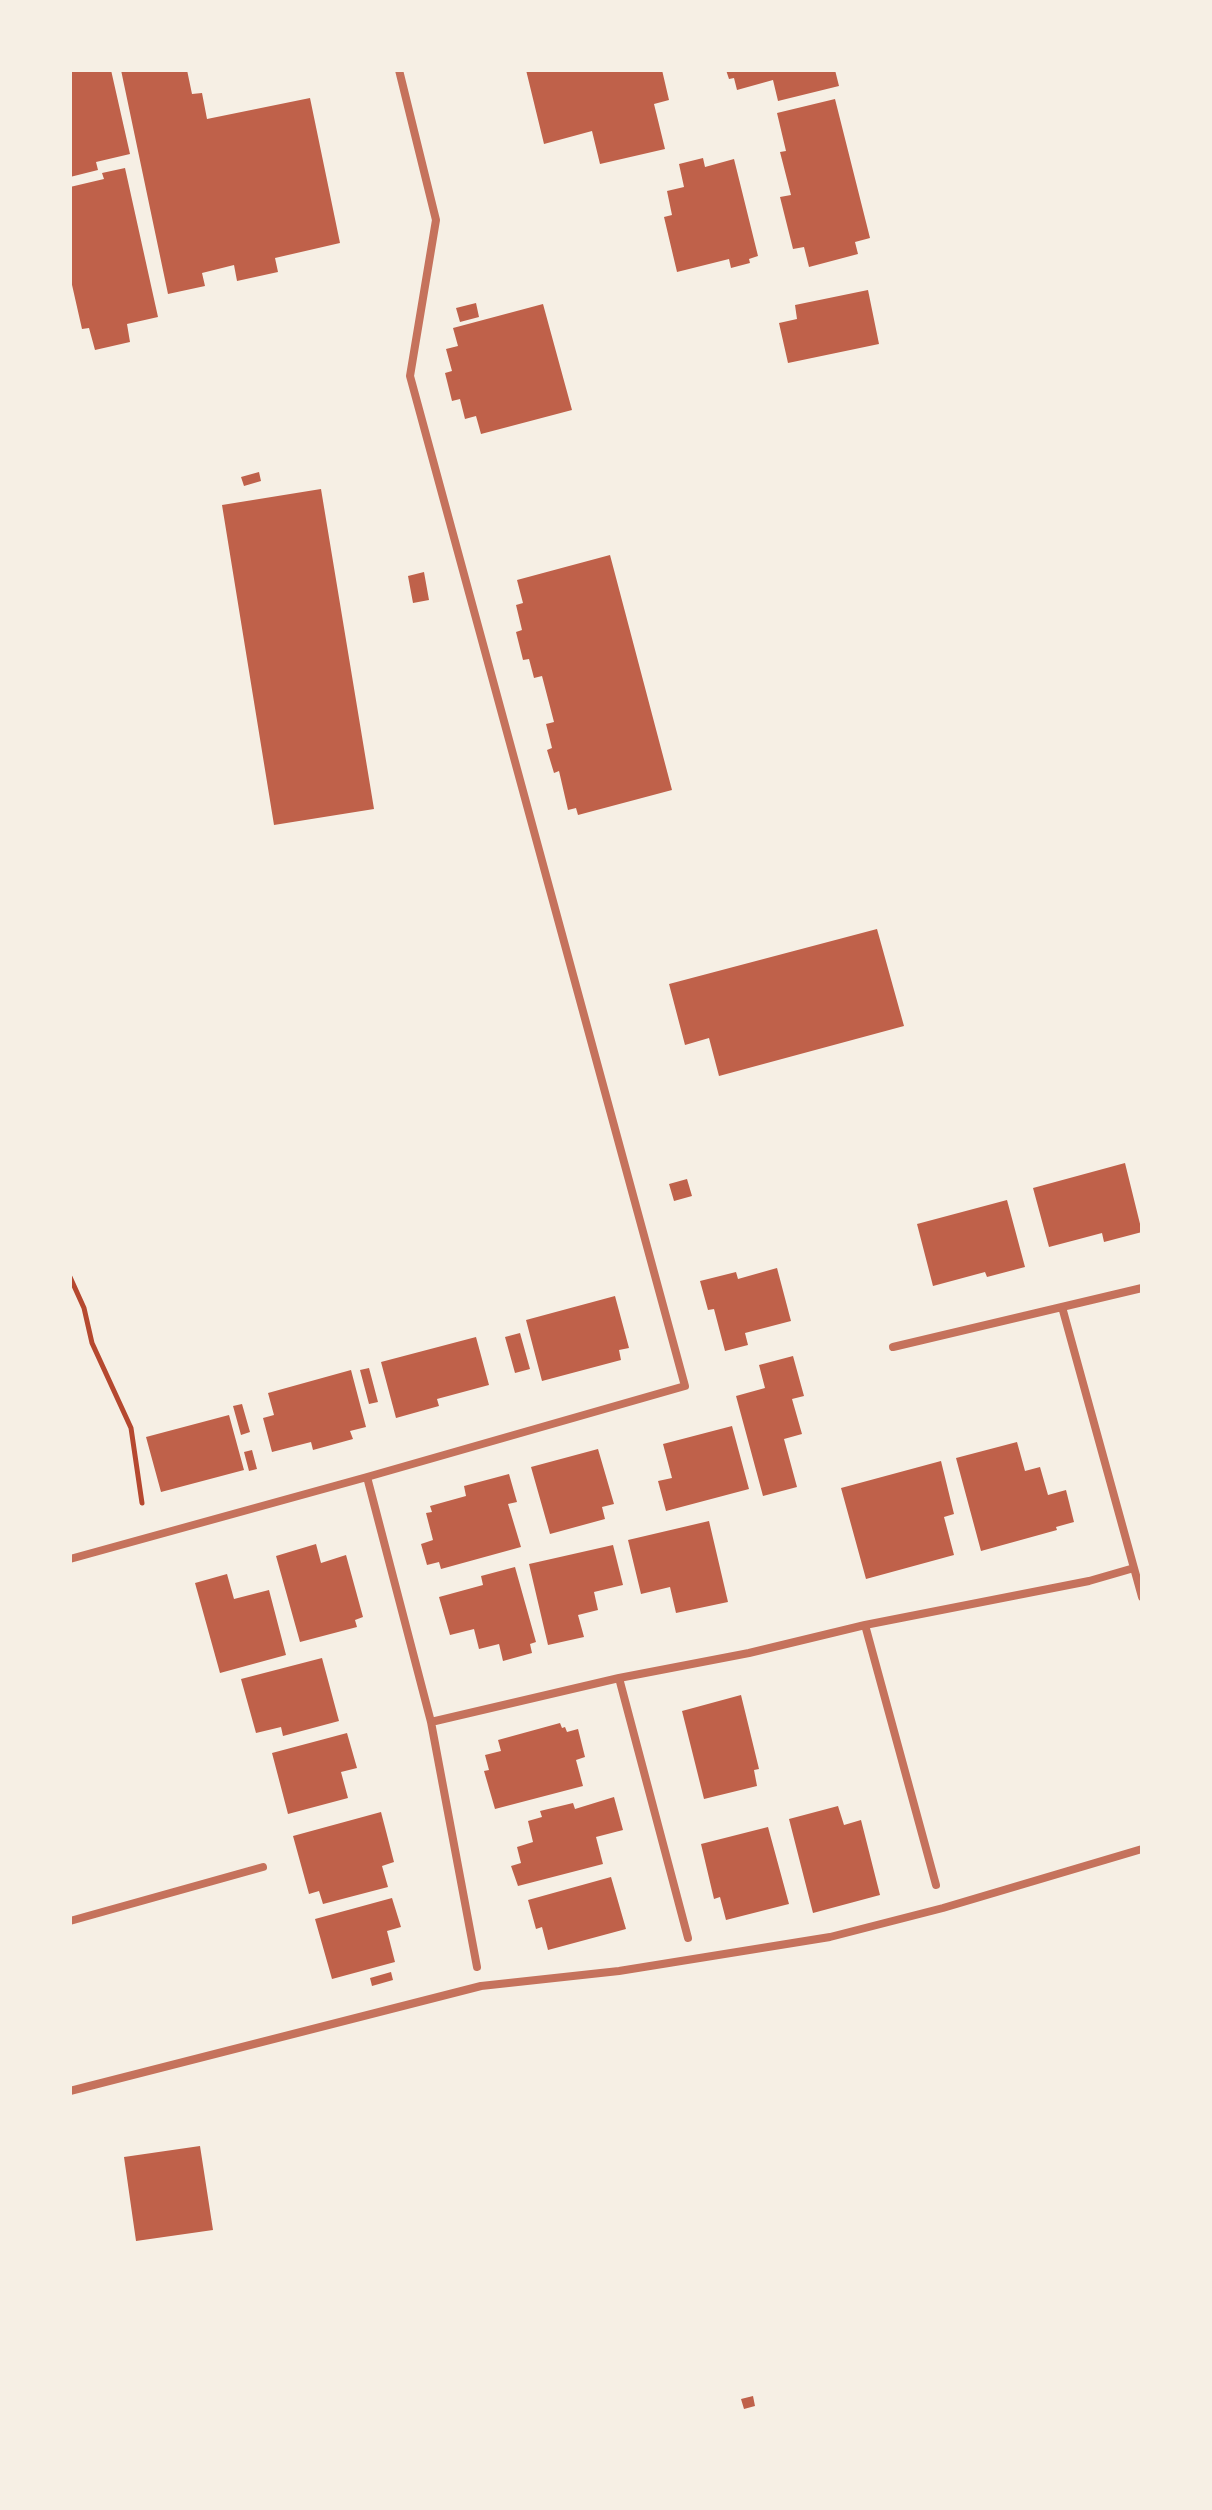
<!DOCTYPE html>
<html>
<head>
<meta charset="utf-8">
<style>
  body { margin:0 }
  #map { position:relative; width:1212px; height:2510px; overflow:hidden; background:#f6efe4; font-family:"Nunito Sans",sans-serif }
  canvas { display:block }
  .frame { position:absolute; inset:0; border:72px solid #f6efe4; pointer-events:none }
</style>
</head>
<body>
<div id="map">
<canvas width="1212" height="2510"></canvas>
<div class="frame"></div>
</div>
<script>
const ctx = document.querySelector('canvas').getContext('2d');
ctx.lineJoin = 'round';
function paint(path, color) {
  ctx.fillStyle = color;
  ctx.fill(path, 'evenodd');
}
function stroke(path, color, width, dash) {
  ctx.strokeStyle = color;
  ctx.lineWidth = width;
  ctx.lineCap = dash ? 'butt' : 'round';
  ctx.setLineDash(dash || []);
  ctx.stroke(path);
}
paint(new Path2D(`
  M 70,70 L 111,70 L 130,154 L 96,162 L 98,170 L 70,177 Z
  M 121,70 L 187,70 L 192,94 L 202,93 L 207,119 L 310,98 L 340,243 L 275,258 L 278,272 L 237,281 L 234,265 L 202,273 L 205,286 L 168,294 Z
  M 526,70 L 662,70 L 669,100 L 654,104 L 665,149 L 600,164 L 592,131 L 544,144 Z
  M 726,70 L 835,70 L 839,86 L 778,101 L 773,80 L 737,90 L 734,78 L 729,79 Z
  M 835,99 L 870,238 L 855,242 L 858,254 L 809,267 L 804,247 L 793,249 L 780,197 L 791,195 L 780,152 L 786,151 L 777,113 Z
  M 703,158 L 705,167 L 734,159 L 758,256 L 749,259 L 750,263 L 731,268 L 729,259 L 677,272 L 664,217 L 672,215 L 667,191 L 684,187 L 679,164 Z
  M 125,168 L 158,317 L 127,324 L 130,342 L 95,350 L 89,328 L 82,329 L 70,276 L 70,187 L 104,179 L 102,173 Z
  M 868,290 L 879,344 L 788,363 L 779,323 L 797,319 L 795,305 Z
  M 476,303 L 479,317 L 460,322 L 456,308 Z
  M 543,304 L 572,410 L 481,434 L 476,416 L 465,419 L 460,399 L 452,401 L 445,373 L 452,371 L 446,349 L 458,346 L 453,328 Z
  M 259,472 L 261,481 L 244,486 L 241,477 Z
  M 321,489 L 374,809 L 274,825 L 222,505 Z
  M 610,555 L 672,790 L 578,815 L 576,808 L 568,810 L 559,771 L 554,773 L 547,750 L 552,748 L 546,724 L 554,722 L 542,676 L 534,678 L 529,659 L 523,660 L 516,632 L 522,630 L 516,605 L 523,603 L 517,580 Z
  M 424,572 L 429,600 L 413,603 L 408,576 Z
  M 877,929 L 904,1026 L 719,1076 L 709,1038 L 685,1045 L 669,984 Z
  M 1125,1163 L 1142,1232 L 1104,1242 L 1102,1233 L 1049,1247 L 1033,1188 Z
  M 687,1179 L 692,1196 L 674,1201 L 669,1184 Z
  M 1007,1200 L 1025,1267 L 987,1277 L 985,1272 L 933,1286 L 917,1224 Z
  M 777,1268 L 791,1321 L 745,1333 L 748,1345 L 725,1351 L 714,1309 L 708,1310 L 700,1281 L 736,1272 L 738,1279 Z
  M 615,1296 L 629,1348 L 619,1350 L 621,1360 L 542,1381 L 526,1320 Z
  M 520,1333 L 530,1369 L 515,1373 L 505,1337 Z
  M 476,1337 L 489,1385 L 437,1399 L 439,1406 L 396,1418 L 381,1362 Z
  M 793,1356 L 804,1396 L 792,1399 L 802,1434 L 784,1439 L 797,1487 L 763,1496 L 736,1396 L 765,1388 L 759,1365 Z
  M 369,1368 L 378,1402 L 369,1404 L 360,1370 Z
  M 351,1370 L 366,1427 L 350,1431 L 353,1439 L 313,1450 L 311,1442 L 272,1452 L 263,1418 L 274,1415 L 268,1393 Z
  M 242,1404 L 250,1432 L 241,1435 L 233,1406 Z
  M 229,1415 L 244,1470 L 161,1492 L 146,1437 Z
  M 732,1426 L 749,1489 L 666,1511 L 658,1481 L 672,1478 L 663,1444 Z
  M 1017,1442 L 1025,1471 L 1040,1467 L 1048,1495 L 1066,1490 L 1074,1522 L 1056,1527 L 1057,1530 L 981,1551 L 956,1458 Z
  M 598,1449 L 614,1504 L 602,1507 L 605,1519 L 550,1534 L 531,1467 Z
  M 252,1450 L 257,1469 L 249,1471 L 244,1452 Z
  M 941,1461 L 954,1514 L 944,1517 L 954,1555 L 866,1579 L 841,1488 Z
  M 509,1474 L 517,1502 L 508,1504 L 521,1547 L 441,1569 L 439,1562 L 427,1565 L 421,1544 L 433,1540 L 426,1513 L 432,1512 L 430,1506 L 466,1496 L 464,1486 Z
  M 709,1521 L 728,1602 L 676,1613 L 670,1587 L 641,1594 L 628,1540 Z
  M 316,1544 L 321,1563 L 346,1555 L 363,1617 L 355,1620 L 357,1627 L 300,1642 L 276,1556 Z
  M 613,1545 L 623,1585 L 594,1592 L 598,1610 L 578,1615 L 584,1637 L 548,1645 L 529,1564 Z
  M 515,1567 L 536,1642 L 530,1644 L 532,1653 L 503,1661 L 499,1644 L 479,1649 L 474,1629 L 450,1635 L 439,1597 L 483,1585 L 481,1576 Z
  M 227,1574 L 234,1599 L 269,1590 L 286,1655 L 220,1673 L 195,1583 Z
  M 322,1658 L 339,1721 L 283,1736 L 281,1727 L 256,1733 L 241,1679 Z
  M 741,1695 L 759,1769 L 754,1770 L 757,1786 L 704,1799 L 682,1711 Z
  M 560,1723 L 562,1728 L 565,1727 L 567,1732 L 578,1729 L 585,1757 L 576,1760 L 583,1786 L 495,1809 L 484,1771 L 489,1770 L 485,1755 L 501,1751 L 498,1740 Z
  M 347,1733 L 357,1768 L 341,1772 L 348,1798 L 288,1814 L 272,1753 Z
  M 614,1797 L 623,1830 L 596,1837 L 603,1864 L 518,1886 L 511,1866 L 521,1863 L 517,1847 L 533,1842 L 528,1821 L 542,1817 L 540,1811 L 573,1803 L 575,1809 Z
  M 838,1806 L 844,1825 L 861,1820 L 880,1895 L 813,1913 L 789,1819 Z
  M 381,1812 L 394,1862 L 382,1866 L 388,1887 L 323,1904 L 319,1891 L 309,1894 L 293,1836 Z
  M 768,1827 L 789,1904 L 726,1920 L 720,1897 L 714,1899 L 701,1844 Z
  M 611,1877 L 626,1929 L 548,1950 L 542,1927 L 536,1929 L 528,1900 Z
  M 392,1898 L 401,1927 L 387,1931 L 395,1962 L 332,1979 L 315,1919 Z
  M 391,1972 L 393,1980 L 372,1986 L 370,1978 Z
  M 200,2146 L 213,2230 L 136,2241 L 124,2157 Z
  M 753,2396 L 755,2406 L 744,2409 L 741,2399 Z`), '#bf614a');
stroke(new Path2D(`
  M 70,1277 L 84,1308 L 92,1343 L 131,1428 L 142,1503`), '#b5482f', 5);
stroke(new Path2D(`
  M 1062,1307 L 1142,1597
  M 893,1347 L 1142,1288
  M 367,1477 L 431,1722 L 477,1967
  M 70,1559 L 367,1477 L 685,1386 L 410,376 L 436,220 L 399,70
  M 865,1625 L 936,1885
  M 619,1678 L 688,1938
  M 431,1722 L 619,1678 L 749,1653 L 865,1625 L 1089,1581 L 1134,1568
  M 70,1921 L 263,1867
  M 70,2091 L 481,1986 L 619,1971 L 830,1937 L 943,1908 L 1142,1849`), '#c5725c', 8);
</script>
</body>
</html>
